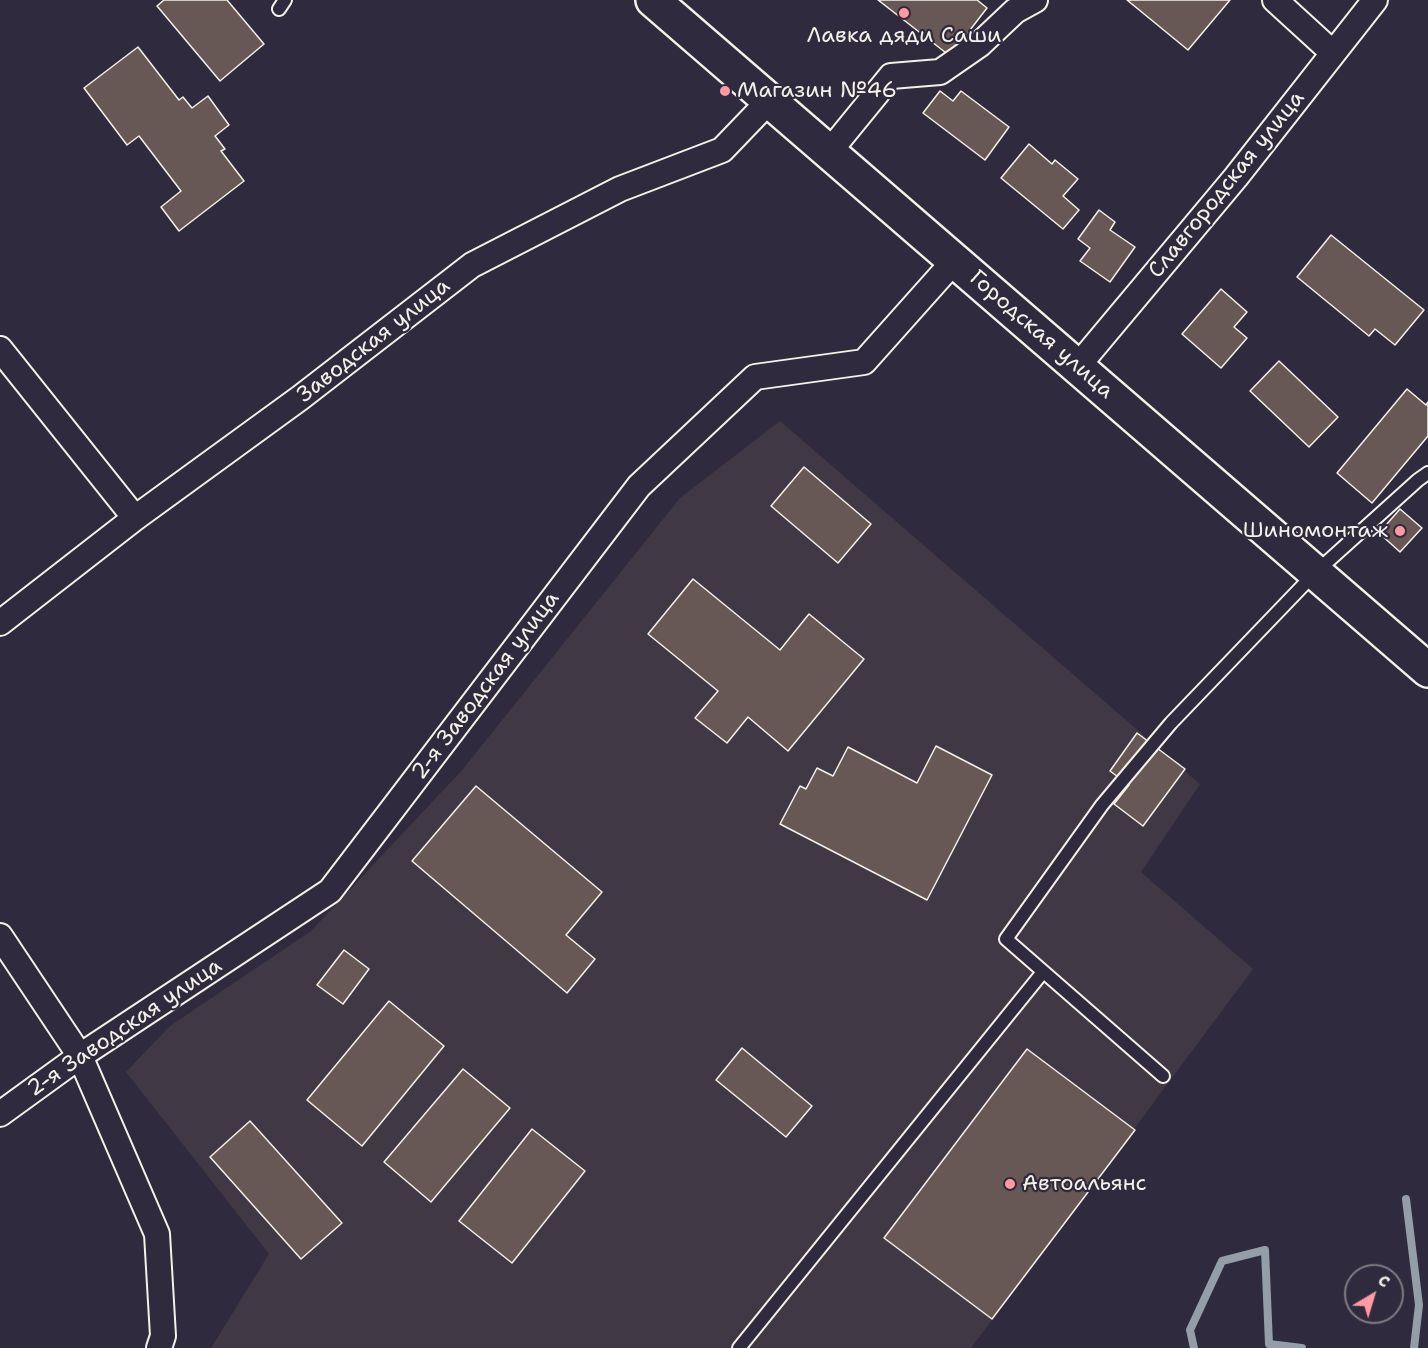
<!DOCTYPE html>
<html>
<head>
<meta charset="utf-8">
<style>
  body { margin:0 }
  #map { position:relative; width:1428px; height:1348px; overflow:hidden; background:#2f2a3d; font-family:"Shantell Sans",sans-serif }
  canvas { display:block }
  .north { position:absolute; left:1344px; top:1264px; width:60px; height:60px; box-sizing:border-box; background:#2f2a3d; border:2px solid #7e7a81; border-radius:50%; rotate:38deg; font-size:16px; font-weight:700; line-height:24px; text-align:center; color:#f4f1e8 }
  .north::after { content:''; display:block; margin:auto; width:21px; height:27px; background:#ff9aa2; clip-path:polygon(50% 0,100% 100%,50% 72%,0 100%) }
</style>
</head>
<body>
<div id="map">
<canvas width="1428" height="1348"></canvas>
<div class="north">С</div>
</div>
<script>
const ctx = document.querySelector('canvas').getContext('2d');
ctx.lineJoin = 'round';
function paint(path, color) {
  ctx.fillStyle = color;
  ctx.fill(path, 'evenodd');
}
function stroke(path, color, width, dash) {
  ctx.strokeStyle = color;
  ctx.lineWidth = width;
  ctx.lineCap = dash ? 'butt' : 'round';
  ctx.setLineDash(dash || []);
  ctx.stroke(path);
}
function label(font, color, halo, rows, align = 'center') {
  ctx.font = font + ' "Shantell Sans",sans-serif';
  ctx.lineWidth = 4.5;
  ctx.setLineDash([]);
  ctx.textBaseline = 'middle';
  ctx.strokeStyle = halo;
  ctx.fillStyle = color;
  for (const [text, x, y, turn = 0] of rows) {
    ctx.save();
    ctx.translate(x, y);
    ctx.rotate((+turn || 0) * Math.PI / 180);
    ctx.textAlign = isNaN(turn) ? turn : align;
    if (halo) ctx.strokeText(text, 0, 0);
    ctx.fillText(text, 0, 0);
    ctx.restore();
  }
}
paint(new Path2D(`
  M 780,421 L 1200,784 L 1141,872 L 1253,969 L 971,1348 L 211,1348 L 269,1254 L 126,1072 L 170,1026 L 311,931 L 463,769 L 680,498 Z`), '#403844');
stroke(new Path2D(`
  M 1406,1199 L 1419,1305 L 1414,1348
  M 1194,1348 L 1190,1330 L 1222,1261 L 1265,1250 L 1269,1344 L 1302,1348`), '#939ea8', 8);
const building = new Path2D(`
  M 164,0 L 227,0 L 264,44 L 220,81 L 157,6 Z
  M 878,0 L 977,0 L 987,8 L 950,56 Z
  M 1127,0 L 1230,0 L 1188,50 Z
  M 138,47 L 179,100 L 183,97 L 192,108 L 208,96 L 229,125 L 215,136 L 225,149 L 221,151 L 244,181 L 179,231 L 161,207 L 181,191 L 139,136 L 127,145 L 84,88 Z
  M 940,91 L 953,101 L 961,91 L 1009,127 L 985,160 L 923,113 Z
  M 1029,144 L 1052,164 L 1055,160 L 1078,179 L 1063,196 L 1079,210 L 1063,229 L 1001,178 Z
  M 1099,210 L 1115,222 L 1110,230 L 1135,247 L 1110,282 L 1080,261 L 1090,248 L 1078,239 Z
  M 1331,235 L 1424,310 L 1395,345 L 1375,329 L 1369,336 L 1297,277 Z
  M 1221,289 L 1247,312 L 1234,327 L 1247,338 L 1221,368 L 1182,334 Z
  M 1279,361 L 1338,417 L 1309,447 L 1250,391 Z
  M 1407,389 L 1426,405 L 1428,402 L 1428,436 L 1372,503 L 1337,473 Z
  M 804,467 L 871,524 L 838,563 L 771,506 Z
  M 1400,509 L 1422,528 L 1400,552 L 1379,533 Z
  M 693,579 L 780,650 L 809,614 L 864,659 L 788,751 L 748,717 L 727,743 L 695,718 L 718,691 L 648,634 Z
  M 1137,733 L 1185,769 L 1143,826 L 1114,804 L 1129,785 L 1110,771 Z
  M 936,746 L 992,775 L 927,900 L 780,824 L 800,786 L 806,789 L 817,768 L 833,776 L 848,747 L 917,783 Z
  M 476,786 L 602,892 L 566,935 L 595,959 L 567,993 L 412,861 Z
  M 344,950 L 369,969 L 343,1004 L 317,985 Z
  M 389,1001 L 444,1046 L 362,1146 L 307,1100 Z
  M 742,1048 L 812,1106 L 786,1137 L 716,1080 Z
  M 1027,1049 L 1135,1130 L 992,1319 L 884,1238 Z
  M 463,1069 L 510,1108 L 431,1202 L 384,1162 Z
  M 250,1121 L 342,1223 L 301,1259 L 210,1157 Z
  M 532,1129 L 585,1171 L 512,1263 L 459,1221 Z`);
paint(building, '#675855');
stroke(building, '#f4f1e8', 1.5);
const lane = new Path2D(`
  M 279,9 L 285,0
  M 1163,1076 L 1006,939 L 1102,805 L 1171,723 L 1316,572 L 1418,480 L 1428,473
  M 739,1348 L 1043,972`);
const street = new Path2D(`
  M 1275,0 L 1333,53
  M 829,152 L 891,76 L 940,72 L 979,45 L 1015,11 L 1035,0
  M 0,349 L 135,518
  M 1077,367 L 1236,177 L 1375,0
  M 0,623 L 135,518 L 300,398 L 472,265 L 620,189 L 722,150 L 770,100
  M 0,936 L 80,1056 L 157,1234 L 163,1336 L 159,1348
  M 0,1114 L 80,1056 L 330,891 L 639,486 L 755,377 L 864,362 L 955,260`);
const secondary = new Path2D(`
  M 653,0 L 1428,670`);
stroke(lane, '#f4f1e8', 16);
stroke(street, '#f4f1e8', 28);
stroke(secondary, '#f4f1e8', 38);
stroke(lane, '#2f2a3d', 12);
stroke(street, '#2f2a3d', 24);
stroke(secondary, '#2f2a3d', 33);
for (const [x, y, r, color] of [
  [904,13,6,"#ff9aa2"],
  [725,91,6,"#ff9aa2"],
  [1400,531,6,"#ff9aa2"],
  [1010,1184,6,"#ff9aa2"]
]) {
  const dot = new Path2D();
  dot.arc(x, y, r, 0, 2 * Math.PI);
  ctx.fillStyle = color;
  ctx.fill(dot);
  stroke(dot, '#2f2a3d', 2);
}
label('22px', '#f4f1e8', '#2f2a3d', [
  ["Лавка дяди Саши",904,36,"center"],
  ["Магазин №46",737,91],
  ["Шиномонтаж",1388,531,"right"],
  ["Автоальянс",1022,1184]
], 'left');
label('22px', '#f4f1e8', '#2f2a3d', [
  ["Славгородская улица",1227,185,-51],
  ["Городская улица",1041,335,41],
  ["Заводская улица",374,341,-38],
  ["2-я Заводская улица",486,686,-53],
  ["2-я Заводская улица",125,1028,-34]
]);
</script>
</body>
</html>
